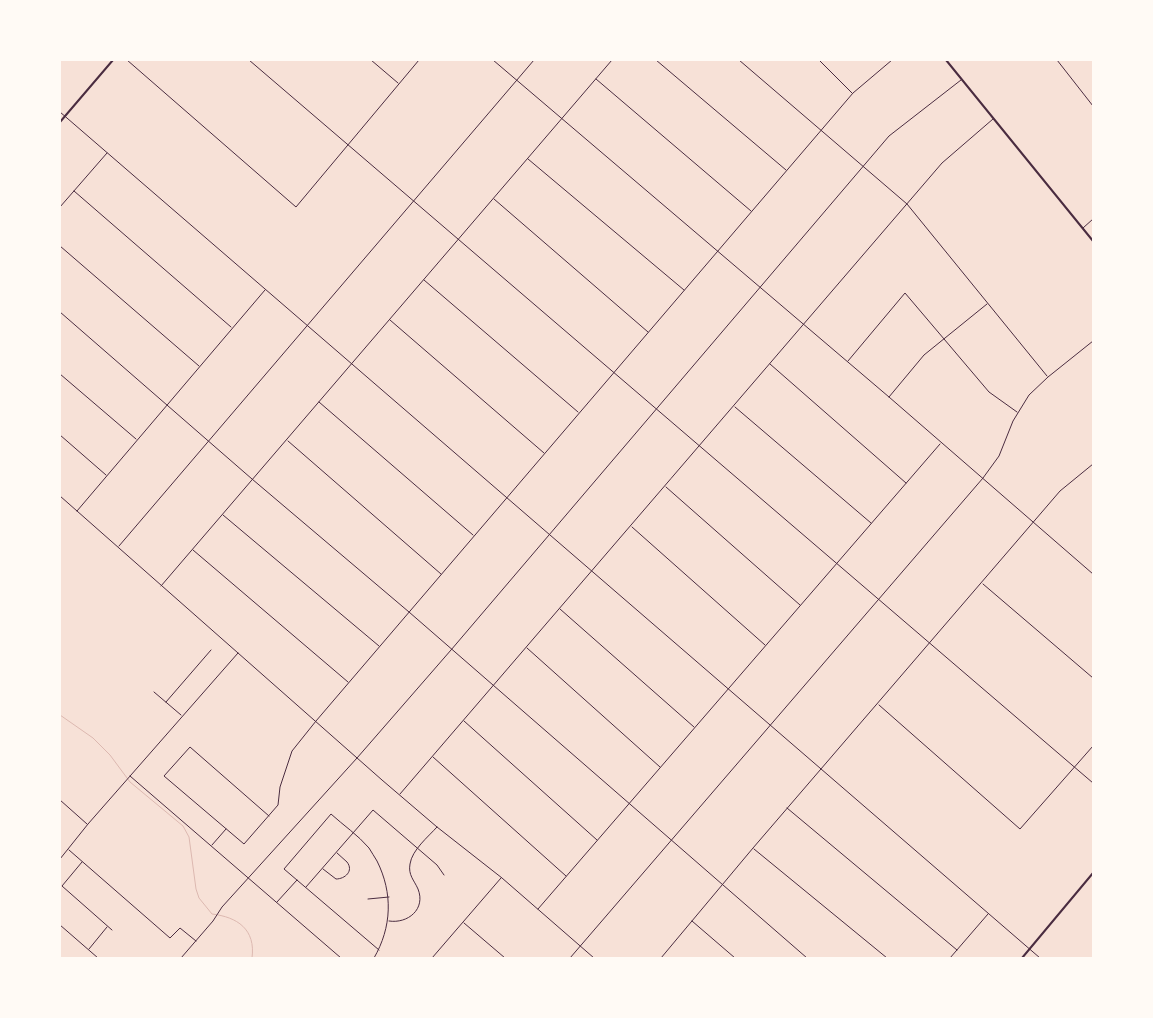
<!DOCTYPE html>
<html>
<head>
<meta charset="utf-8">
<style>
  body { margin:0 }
  #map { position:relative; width:1153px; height:1018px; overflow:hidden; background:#f7e1d7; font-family:Commissioner,sans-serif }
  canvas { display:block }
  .frame { position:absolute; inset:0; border:61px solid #fffaf5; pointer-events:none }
</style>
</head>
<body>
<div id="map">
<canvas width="1153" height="1018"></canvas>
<div class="frame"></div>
</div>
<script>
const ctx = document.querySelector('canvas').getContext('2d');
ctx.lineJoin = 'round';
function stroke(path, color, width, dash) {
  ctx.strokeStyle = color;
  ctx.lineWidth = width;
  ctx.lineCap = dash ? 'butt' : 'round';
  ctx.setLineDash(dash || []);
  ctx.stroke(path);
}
stroke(new Path2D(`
  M 60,715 L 93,738 L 110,755 L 130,782 L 183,826 L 189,837 L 196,889 L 199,898 L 212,914 C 237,917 256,929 252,958`), '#dcb8b0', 1);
stroke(new Path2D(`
  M 127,60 L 296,207 L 419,60
  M 249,60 L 1093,783
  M 371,60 L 398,83
  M 493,60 L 889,397 L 1093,574
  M 656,60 L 786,170
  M 739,60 L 907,204 L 1047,376
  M 819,60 L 852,93
  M 1057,60 L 1093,106
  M 596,79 L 751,211
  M 528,159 L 684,290
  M 74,191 L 231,327
  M 494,199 L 648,332
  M 60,207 L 107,153
  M 1083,228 L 1093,219
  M 60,246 L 199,366
  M 424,280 L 578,412
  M 60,312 L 252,479 L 409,612 L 807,958
  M 390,320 L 544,453
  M 848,361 L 905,293 L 989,392 L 1017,412
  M 770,364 L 906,483
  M 60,374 L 136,439
  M 889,397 L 924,355 L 987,304
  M 319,402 L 473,535
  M 735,407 L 871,523
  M 60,435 L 106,475
  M 288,441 L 441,574
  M 666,487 L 800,605
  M 77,511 L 265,290
  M 223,515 L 379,646
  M 632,527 L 765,645
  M 119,546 L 534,60
  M 193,550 L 348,682
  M 983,584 L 1093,678
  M 161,586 L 612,60
  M 560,609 L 694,727
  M 527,648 L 660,767
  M 154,692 L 181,715
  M 166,702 L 211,650
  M 879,705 L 1020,829 L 1093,746
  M 464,721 L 597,840
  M 433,757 L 566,876
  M 130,776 L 341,958
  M 400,794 L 942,163 L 993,119
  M 60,800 L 87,824
  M 787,808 L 957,950
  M 269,816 L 190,747 L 164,776 L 244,844 L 278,805 L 280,787 L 292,751 L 316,721 L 853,93 L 892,60
  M 212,845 L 226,829
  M 754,849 L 887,958
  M 69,850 L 170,938 L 180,928 L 196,941
  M 60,859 L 88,824 L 238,653
  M 82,862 L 62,886 L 112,930
  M 323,869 L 336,879 C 345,879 354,871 347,862 C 344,859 340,856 337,853
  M 306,887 L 373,810 L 437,865 L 444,875
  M 368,899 L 389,897
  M 277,902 L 297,880
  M 538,909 L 940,444
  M 389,921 C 408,924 426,909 418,889 C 414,880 408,875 410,864 C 412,850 428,837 437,827
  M 692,921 L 735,958
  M 464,923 L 505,958
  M 60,925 L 98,958
  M 89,949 L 107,927
  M 181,958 L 213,921 L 222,907 L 357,758 L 451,650 L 889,136 L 961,80
  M 374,958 C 392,927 393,893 377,861 C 374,857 372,852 369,848 C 358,835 343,825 331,814 L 284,869 L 379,950
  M 432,958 L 501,878
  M 661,958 L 753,848 L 1060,491 L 1093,464
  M 950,958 L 988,914`), '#4a2c40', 1);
stroke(new Path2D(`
  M 60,112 L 1040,958
  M 60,496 L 382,780 L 437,827 L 502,878 L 594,958
  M 570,958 L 983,478 L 999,456 L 1013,421 L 1029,395 L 1048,377 L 1093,341`), '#4a2c40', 1);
stroke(new Path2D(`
  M 946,60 L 1093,241
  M 60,122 L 113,60`), '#4a2c40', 2);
stroke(new Path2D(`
  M 1022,958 L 1093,873`), '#4a2c40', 2);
</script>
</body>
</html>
